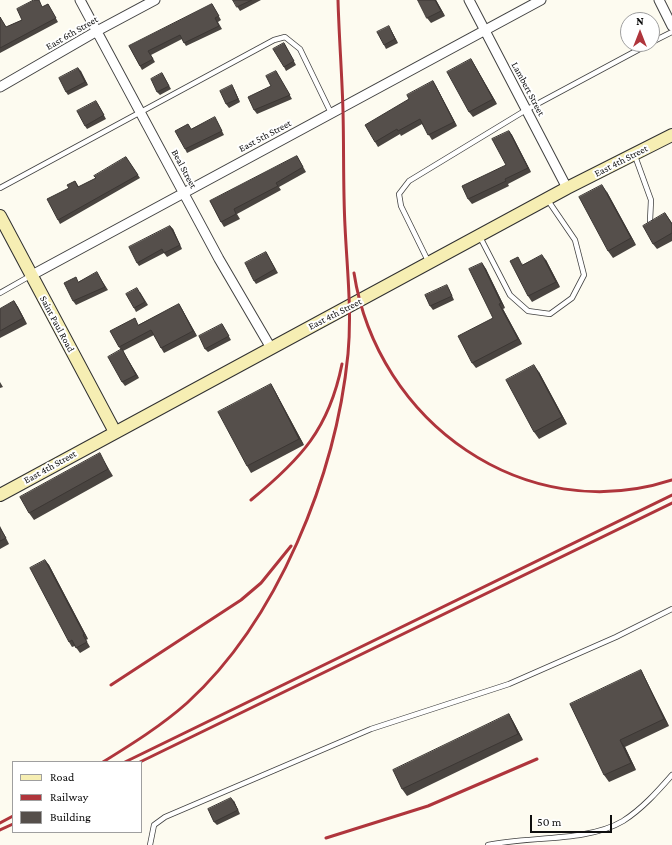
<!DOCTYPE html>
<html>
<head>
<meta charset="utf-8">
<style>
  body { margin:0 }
  #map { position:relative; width:672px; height:845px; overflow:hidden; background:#fdfbf0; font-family:"Crimson Pro",serif }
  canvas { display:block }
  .legend { position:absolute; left:12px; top:761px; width:130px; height:72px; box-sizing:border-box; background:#fff; border:1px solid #9f9f9f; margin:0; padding:5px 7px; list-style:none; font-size:12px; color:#0e0e0e }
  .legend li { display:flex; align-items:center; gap:8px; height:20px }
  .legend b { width:20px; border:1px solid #9f9f9f }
  .north { position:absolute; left:620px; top:12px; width:40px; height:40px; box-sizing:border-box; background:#fff; border:1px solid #9f9f9f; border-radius:50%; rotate:0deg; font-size:11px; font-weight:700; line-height:16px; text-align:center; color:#0e0e0e }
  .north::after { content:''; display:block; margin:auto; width:14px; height:18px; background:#af353c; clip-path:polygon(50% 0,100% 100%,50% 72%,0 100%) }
  .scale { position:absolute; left:530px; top:815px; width:82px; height:18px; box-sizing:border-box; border:2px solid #0e0e0e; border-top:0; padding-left:5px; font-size:12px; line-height:14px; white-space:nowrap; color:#0e0e0e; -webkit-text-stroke:3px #fff; paint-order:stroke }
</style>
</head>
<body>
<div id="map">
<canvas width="672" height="845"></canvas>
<ul class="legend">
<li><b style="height:5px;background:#f6eeb3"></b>Road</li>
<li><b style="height:5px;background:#af353c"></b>Railway</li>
<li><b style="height:11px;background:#554f4b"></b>Building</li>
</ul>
<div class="north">N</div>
<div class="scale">50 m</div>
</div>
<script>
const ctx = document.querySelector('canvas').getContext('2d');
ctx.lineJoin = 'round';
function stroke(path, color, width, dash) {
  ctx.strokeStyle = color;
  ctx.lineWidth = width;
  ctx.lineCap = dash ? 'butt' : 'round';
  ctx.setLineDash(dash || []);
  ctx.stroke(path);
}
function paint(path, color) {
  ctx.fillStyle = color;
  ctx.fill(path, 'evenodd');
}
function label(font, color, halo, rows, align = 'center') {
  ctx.font = font + ' "Crimson Pro",serif';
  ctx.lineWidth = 4;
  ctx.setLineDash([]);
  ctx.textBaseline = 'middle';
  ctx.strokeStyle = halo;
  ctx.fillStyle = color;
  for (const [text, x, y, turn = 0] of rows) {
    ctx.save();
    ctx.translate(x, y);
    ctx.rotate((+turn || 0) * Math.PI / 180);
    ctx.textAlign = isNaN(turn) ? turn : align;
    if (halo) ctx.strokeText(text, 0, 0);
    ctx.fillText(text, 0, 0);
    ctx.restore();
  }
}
const service = new Path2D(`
  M 652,42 L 672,32
  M 635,156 L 651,200 L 650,221
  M 0,188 L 274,40 L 285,37 L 300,49 L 331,113
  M 480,237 L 510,295 L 528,311 L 550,314 L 572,298 L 584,275 L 575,240 L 547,199
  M 429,263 L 401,206 L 399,194 L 409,181 L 526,110 L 649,44
  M 0,293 L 30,276
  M 150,845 L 154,825 L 165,817 L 371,729 L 509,684 L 616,637 L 672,609
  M 488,845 C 529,836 588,842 623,821 C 642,809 658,791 672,775`);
const minor = new Path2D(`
  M 80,0 L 219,259 L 271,348
  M 469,0 L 567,188
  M 659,0 L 672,26
  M 0,87 L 97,31 L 155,0
  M 32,275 L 541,0`);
const secondary = new Path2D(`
  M 0,216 L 115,432
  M 0,495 L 567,188 L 672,135`);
stroke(service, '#414141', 6);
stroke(minor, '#414141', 11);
stroke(secondary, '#303030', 14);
stroke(service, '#fff', 4.5);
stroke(minor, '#fff', 9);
stroke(secondary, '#f6eeb3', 12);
stroke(new Path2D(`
  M 354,273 C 377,422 525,528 672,480
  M 251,500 C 301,459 329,429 342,364
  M 111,685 L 241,600 L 261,583 L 291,546
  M 103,762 C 132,744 161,726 187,703 C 278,620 336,475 348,354 C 352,311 347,269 345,226 C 343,188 344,149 343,111 C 342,74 339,37 338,0
  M 125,762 L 672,495
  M 140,762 L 672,503
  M 0,823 L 13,816
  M 0,830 L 13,824
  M 326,838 L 428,806 L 537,759`), '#af353c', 3);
paint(new Path2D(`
  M 233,0 L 261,0 L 240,11 Z
  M 418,0 L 436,0 L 445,16 L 431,23 L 427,18 Z
  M 48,4 L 58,22 L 0,53 L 0,17 L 6,27 L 22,20 Z
  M 212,4 L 221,20 L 218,22 L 222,29 L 186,46 L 182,39 L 151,55 L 155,62 L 142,70 L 129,46 Z
  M 391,30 L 398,43 L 386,49 L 384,45 Z
  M 284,43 L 296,65 L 286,71 L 284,67 Z
  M 471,59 L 474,64 L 497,104 L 473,117 L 469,112 Z
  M 78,68 L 88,85 L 68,95 L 66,92 Z
  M 276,71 L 292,99 L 257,114 L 254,110 L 271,86 Z
  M 162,73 L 171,89 L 160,95 L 157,92 Z
  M 433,81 L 436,86 L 457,126 L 432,140 L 422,124 L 401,136 L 400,134 L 378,147 L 375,142 L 409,99 Z
  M 234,89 L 240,102 L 229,108 L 226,104 Z
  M 98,104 L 106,119 L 87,129 L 85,126 Z
  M 217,121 L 224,135 L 187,153 L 185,149 L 191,129 Z
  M 509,131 L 512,135 L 531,172 L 508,184 L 509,186 L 472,204 L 468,199 L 506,165 Z
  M 297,156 L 306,172 L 279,187 L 281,190 L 237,214 L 240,219 L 224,227 L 221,222 L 210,201 Z
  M 126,157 L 140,178 L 60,224 L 58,220 L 69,188 L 75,181 L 79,187 L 96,178 Z
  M 607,192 L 636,245 L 613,258 L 608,251 Z
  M 665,213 L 672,223 L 672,241 L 657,249 L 653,244 Z
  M 170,226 L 173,229 L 182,249 L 167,257 L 164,253 L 139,266 L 137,263 Z
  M 266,252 L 278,273 L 256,284 L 254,281 Z
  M 546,260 L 560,287 L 532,302 L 528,296 L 522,262 L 523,265 Z
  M 482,263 L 486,269 L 505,308 L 503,309 L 522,344 L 476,368 L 472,363 L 493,318 Z
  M 99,276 L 108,290 L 76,305 L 73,301 L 79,282 Z
  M 449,289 L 454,300 L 433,310 L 430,306 Z
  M 140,292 L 148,305 L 136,312 L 134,308 Z
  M 14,301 L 18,307 L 27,324 L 0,338 L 0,309 Z
  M 179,304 L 182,309 L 197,336 L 164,353 L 161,348 L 154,335 L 123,351 L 139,378 L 125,386 L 122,382 L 121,350 L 119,347 L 139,325 Z
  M 222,324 L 231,340 L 208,352 L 205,349 Z
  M 539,372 L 567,424 L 539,439 L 534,432 Z
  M 0,382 L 3,387 L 0,388 Z
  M 271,384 L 275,391 L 304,445 L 251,473 L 247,466 Z
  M 104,461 L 113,476 L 34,520 L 29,513 Z
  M 0,526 L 9,544 L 0,549 Z
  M 45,560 L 49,565 L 88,639 L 86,640 L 90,647 L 80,653 L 75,646 L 72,647 L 69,642 Z
  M 641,670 L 669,726 L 625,747 L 636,770 L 609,782 L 604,775 Z
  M 509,714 L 513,721 L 523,740 L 407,796 L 402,789 Z
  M 234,801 L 240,814 L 217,825 L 214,822 Z`), '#494440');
paint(new Path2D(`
  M 435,0 L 436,0 L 445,16 L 441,11 Z
  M 389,26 L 391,30 L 398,43 L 395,39 Z
  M 471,59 L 474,64 L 497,104 L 493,99 Z
  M 78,68 L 81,71 L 88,85 L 85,82 Z
  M 433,81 L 436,86 L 457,126 L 454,122 Z
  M 232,85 L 234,89 L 240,102 L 238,99 Z
  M 509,131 L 512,135 L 531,172 L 528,168 Z
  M 602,185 L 607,192 L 636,245 L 631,238 Z
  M 170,226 L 173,229 L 182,249 L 180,245 Z
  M 542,255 L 546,260 L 560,287 L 556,282 Z
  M 482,263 L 486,269 L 505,308 L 501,303 Z
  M 14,301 L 18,307 L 27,324 L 23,318 Z
  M 179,304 L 182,309 L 197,336 L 193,331 Z
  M 499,304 L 503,309 L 522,344 L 518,339 Z
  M 122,349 L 124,353 L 139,378 L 136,375 Z
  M 534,365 L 539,372 L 567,424 L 562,417 Z
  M 271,384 L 275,391 L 304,445 L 299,439 Z
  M 45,560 L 49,565 L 88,639 L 84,634 Z
  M 641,670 L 669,726 L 664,719 Z
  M 509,714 L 513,721 L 523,740 L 518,734 Z
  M 620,740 L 625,747 L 636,770 L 631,763 Z
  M 231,798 L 234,801 L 240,814 L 238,810 Z`), '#3c3734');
const building = new Path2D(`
  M 34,0 L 39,0 L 42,7 L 48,4 L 56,18 L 0,48 L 0,17 L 6,27 L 22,20 L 17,9 Z
  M 233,0 L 252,0 L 237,7 Z
  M 418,0 L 435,0 L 441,11 L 427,18 Z
  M 212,4 L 219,16 L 215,18 L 219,26 L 184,43 L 180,35 L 148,51 L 153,59 L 140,66 L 129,46 Z
  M 389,26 L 395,39 L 384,45 L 377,32 Z
  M 284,43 L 294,61 L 284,67 L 273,49 Z
  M 471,59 L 493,99 L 469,112 L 447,72 Z
  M 78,68 L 85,82 L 66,92 L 59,78 Z
  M 276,71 L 290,95 L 254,110 L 248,97 L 271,86 L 266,76 Z
  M 162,73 L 169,86 L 157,92 L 151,79 Z
  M 433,81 L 454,122 L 428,135 L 420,119 L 398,131 L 397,129 L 375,142 L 365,125 L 409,99 L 407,95 Z
  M 232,85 L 238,99 L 226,104 L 220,91 Z
  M 96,101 L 104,115 L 85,126 L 77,111 Z
  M 215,117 L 222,131 L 185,149 L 175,131 L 188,124 L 191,129 Z
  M 509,131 L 528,168 L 505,179 L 506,181 L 468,199 L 462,186 L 506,165 L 492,139 Z
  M 297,156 L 303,167 L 276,183 L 278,186 L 234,209 L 236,214 L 221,222 L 210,201 Z
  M 126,157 L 138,175 L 58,220 L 47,199 L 69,188 L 67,185 L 75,181 L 78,187 L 96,178 L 94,176 Z
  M 602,185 L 631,238 L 608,251 L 579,197 Z
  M 665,213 L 672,224 L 672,233 L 653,244 L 643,226 Z
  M 170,226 L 180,245 L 164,253 L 162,249 L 137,263 L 129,247 Z
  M 266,252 L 275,269 L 254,281 L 245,263 Z
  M 542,255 L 556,282 L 528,296 L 510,261 L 518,257 L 522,265 Z
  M 482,263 L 501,303 L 499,304 L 518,339 L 472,363 L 458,336 L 493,318 L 469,269 Z
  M 97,272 L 105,287 L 73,301 L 64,283 L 76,277 L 78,282 Z
  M 447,285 L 452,296 L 430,306 L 425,295 Z
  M 137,288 L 145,302 L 134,308 L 126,294 Z
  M 14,301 L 23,318 L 0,331 L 0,309 Z
  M 179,304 L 193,331 L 161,348 L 151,330 L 119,347 L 110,331 L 135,318 L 138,325 Z
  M 222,324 L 229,336 L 205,349 L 199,336 Z
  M 122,349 L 136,375 L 122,382 L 108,357 Z
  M 534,365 L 562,417 L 534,432 L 506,380 Z
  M 271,384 L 299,439 L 247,466 L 218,412 Z
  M 100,453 L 108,469 L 29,513 L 20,497 Z
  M 0,528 L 6,538 L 0,541 Z
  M 45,560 L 84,634 L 83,635 L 87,642 L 76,648 L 72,640 L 69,642 L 30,568 Z
  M 641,670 L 664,719 L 620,740 L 631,763 L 604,775 L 570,704 Z
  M 509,714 L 518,734 L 402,789 L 393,770 Z
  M 231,798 L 238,810 L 214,822 L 208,809 Z`);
paint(building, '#554f4b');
stroke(building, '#3c3734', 1);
label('10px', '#0e0e0e', '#fff', [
  ["East 6th Street",72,33,-30],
  ["Lambert Street",528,89,62],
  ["East 5th Street",265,136,-28],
  ["East 4th Street",621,161,-27],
  ["Beal Street",184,169,62],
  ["East 4th Street",335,314,-27],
  ["Saint Paul Road",57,324,62],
  ["East 4th Street",50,467,-29]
]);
</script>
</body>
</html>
